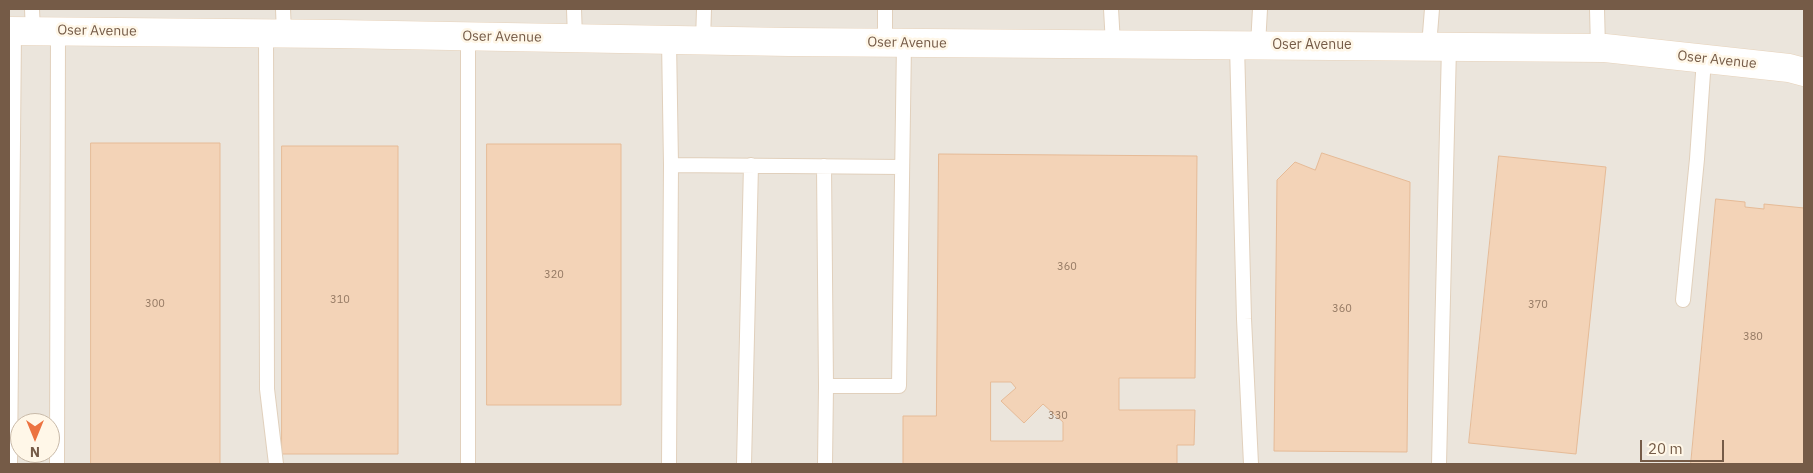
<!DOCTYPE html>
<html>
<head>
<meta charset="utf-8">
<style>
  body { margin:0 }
  #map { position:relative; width:1813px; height:473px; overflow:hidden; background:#fdf4e1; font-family:"IBM Plex Sans",sans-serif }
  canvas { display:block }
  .frame { position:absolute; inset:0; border:10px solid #755b47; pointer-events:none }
  .north { position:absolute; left:10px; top:413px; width:50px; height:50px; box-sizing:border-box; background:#fff7e8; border:1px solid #c8b9a8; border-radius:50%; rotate:180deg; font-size:14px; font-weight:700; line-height:20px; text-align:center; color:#755b47 }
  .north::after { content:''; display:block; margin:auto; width:18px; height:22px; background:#ec7341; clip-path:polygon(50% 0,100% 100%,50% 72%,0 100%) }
  .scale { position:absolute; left:1640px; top:440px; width:84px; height:22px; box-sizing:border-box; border:2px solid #755b47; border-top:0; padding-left:6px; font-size:15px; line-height:18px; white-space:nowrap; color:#755b47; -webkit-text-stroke:4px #fff7e8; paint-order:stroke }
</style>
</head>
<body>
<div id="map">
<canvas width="1813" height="473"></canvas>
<div class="frame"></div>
<div class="north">N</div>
<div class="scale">20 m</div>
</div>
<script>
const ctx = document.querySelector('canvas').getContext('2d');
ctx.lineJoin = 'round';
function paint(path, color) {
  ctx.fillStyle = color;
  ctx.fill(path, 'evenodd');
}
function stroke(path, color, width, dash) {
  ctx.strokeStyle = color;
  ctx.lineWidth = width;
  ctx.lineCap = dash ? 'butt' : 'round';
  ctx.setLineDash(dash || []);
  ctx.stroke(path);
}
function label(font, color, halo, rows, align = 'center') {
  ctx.font = font + ' "IBM Plex Sans",sans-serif';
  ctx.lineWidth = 5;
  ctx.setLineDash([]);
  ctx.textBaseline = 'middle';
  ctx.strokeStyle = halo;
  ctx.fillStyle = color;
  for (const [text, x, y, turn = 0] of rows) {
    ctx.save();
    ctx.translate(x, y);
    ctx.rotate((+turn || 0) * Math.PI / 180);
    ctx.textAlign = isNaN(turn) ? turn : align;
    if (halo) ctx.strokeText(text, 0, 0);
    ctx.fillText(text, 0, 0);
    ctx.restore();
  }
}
paint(new Path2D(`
  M 9,9 L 1804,9 L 1804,464 L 9,464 ZM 20,423 L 50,423 L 50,453 L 20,453 Z`), '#ebe5dc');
const building = new Path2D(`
  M 91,143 L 220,143 L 220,464 L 91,464 Z
  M 487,144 L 621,144 L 621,405 L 487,405 Z
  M 282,146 L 398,146 L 398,454 L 282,454 Z
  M 1322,153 L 1410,182 L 1407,452 L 1274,451 L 1277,180 L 1295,162 L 1315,170 Z
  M 939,154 L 1197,156 L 1195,378 L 1119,378 L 1119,410 L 1195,410 L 1194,445 L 1177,445 L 1177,464 L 903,464 L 903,416 L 936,416 ZM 991,382 L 1011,382 L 1016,388 L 1001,401 L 1024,423 L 1043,404 L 1063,422 L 1063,441 L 991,441 Z
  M 1499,156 L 1606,167 L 1576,454 L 1469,443 Z
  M 1716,199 L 1745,202 L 1745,207 L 1764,209 L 1764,204 L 1804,208 L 1804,464 L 1691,464 Z`);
paint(building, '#f3d3b7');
stroke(building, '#e6bb97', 1);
const lane = new Path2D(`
  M 32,9 L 33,31
  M 283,9 L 284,33
  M 574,9 L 575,38
  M 885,9 L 885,42
  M 1111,9 L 1113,44
  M 1597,9 L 1598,48
  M 266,33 L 267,389 L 276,464
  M 468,36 L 468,464
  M 669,40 L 671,165 L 669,464
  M 703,41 L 704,9
  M 1237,45 L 1244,319 L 1251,464
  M 1258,45 L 1260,9
  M 1429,46 L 1432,9
  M 671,165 L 902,167
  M 824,166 L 826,386
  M 1683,300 L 1697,159 L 1704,59
  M 10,464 L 14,31
  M 57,464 L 58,31
  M 744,464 L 751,165
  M 825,464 L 826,386 L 899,386 L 904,43
  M 1439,464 L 1449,47`);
const secondary = new Path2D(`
  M 9,31 L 337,34 L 789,42 L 1605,48 L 1789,68 L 1804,72`);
stroke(lane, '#e1d0bc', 16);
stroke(secondary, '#e7d2ba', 29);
stroke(lane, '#fff', 14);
stroke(secondary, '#fff', 28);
label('11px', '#947963', null, [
  ["360",1067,267],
  ["320",554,275],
  ["310",340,300],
  ["300",155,304],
  ["370",1538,305],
  ["360",1342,309],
  ["380",1753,337],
  ["330",1058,416]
]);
label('14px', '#755b47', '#fff7e8', [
  ["Oser Avenue",97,31,1],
  ["Oser Avenue",502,37,1],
  ["Oser Avenue",907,43,1],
  ["Oser Avenue",1312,45],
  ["Oser Avenue",1717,60,6]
]);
</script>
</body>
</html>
